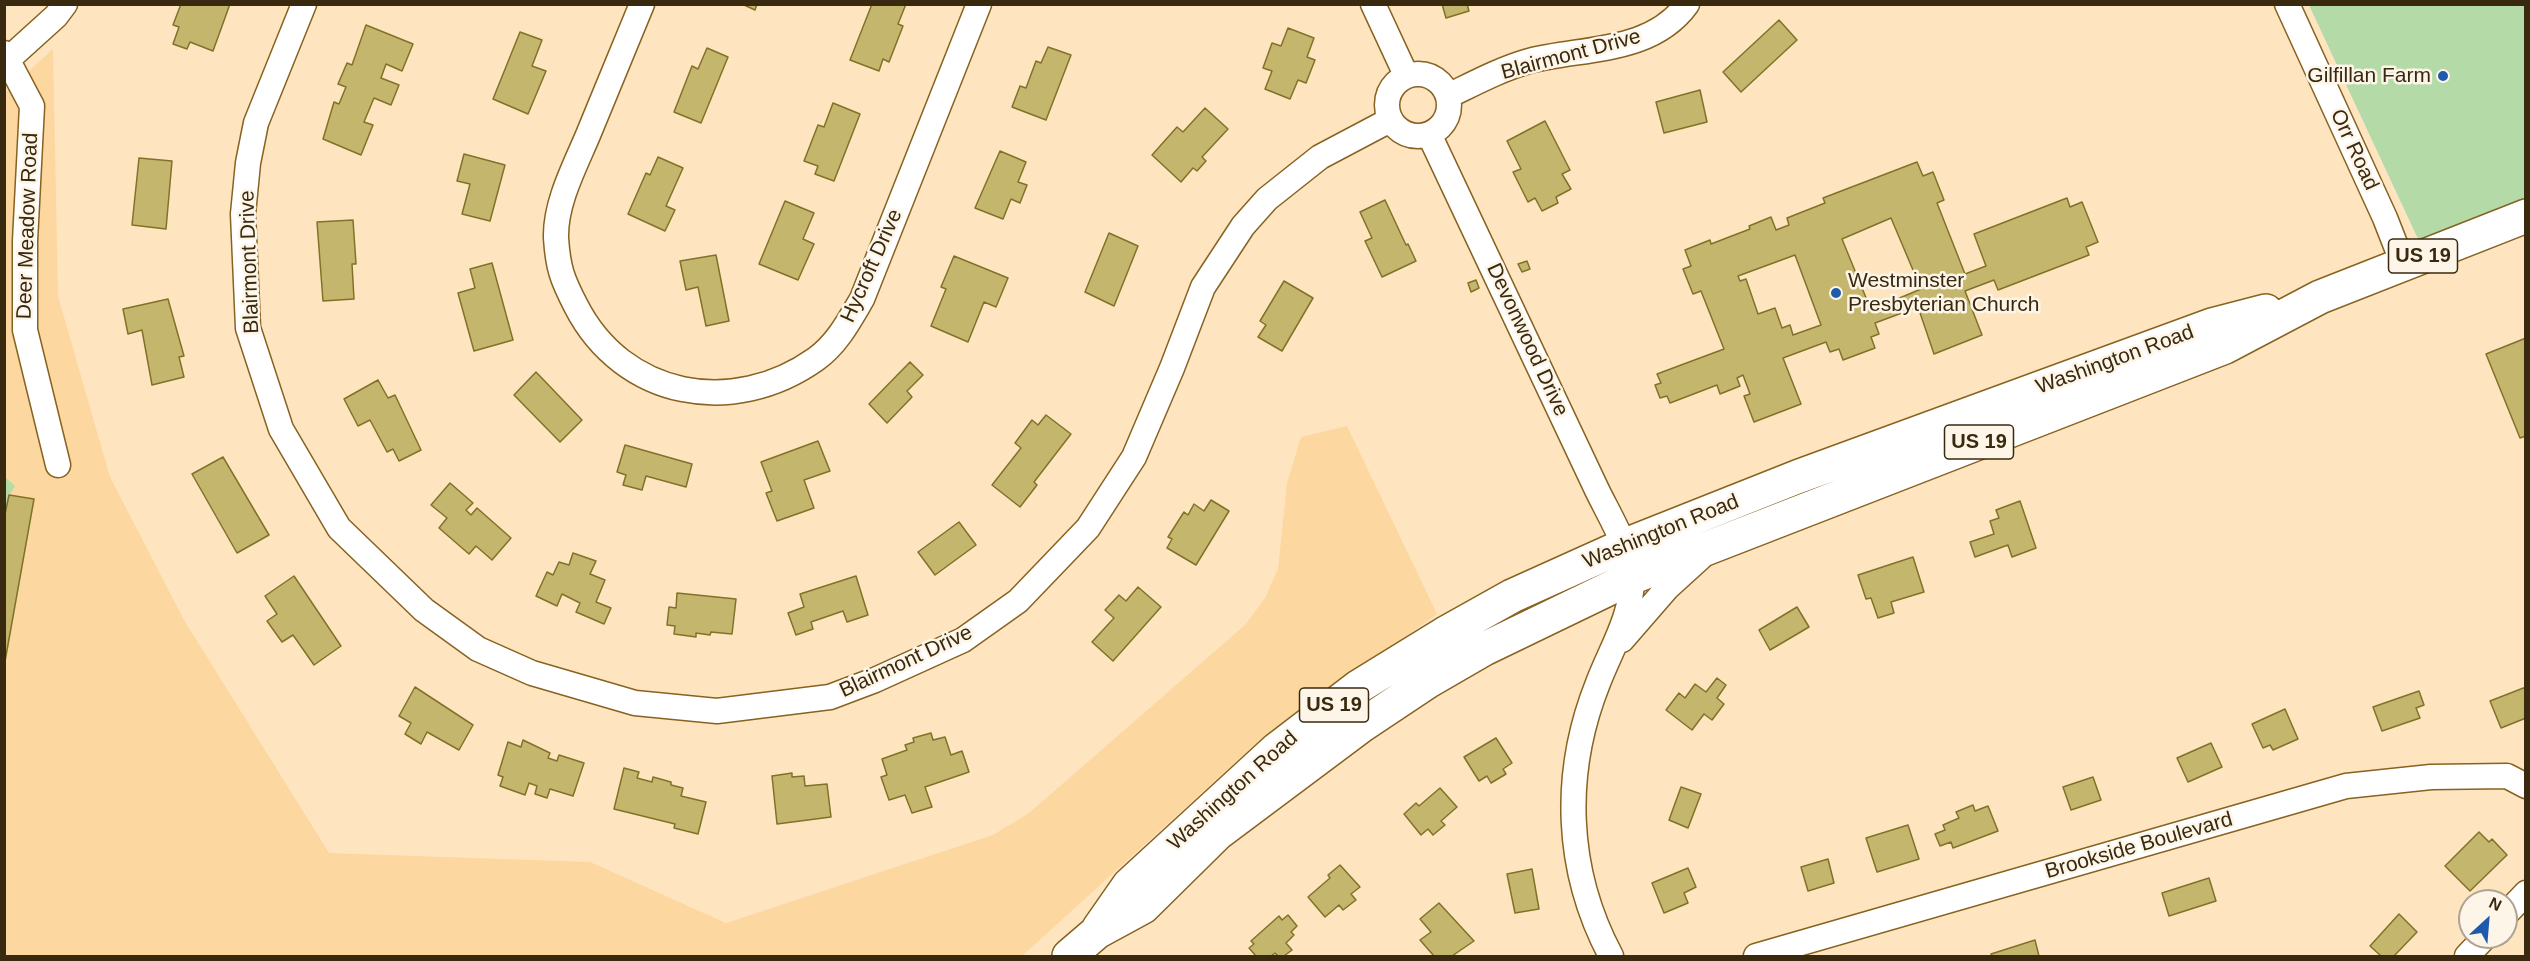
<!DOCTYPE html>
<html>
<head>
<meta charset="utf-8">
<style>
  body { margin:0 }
  #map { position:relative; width:2530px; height:961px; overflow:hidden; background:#fee5bf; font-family:Helvetica,sans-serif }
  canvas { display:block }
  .frame { position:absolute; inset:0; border:6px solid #39290e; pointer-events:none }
  .north { position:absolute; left:2458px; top:889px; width:60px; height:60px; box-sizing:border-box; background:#fdf5e8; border:2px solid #afa391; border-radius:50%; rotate:26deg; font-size:16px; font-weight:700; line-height:24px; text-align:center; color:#39290e }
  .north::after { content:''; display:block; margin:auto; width:21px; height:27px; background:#205aac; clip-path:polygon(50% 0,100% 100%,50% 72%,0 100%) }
</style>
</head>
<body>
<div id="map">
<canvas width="2530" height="961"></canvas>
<div class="frame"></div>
<div class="north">N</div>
</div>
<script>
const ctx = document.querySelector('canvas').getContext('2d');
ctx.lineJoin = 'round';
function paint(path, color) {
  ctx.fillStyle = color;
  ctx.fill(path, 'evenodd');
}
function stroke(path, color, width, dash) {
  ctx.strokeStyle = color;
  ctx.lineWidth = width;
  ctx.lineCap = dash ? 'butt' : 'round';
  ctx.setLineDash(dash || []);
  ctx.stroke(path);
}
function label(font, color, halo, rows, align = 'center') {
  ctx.font = font + ' Helvetica,sans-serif';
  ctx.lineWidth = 5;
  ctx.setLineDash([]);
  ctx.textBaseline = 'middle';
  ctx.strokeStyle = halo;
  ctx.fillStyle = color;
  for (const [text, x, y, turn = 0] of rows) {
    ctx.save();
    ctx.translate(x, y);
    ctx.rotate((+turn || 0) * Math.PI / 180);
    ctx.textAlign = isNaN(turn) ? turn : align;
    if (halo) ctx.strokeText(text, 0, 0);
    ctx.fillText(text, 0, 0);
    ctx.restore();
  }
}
paint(new Path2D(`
  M 53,49 L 58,296 L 110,477 L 184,620 L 329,853 L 590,862 L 726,923 L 993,835 L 1029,813 L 1245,625 L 1265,598 L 1278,569 L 1287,483 L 1301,437 L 1347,426 L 1437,614 L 1253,746 L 1022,956 L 5,956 L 5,93 Z`), '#fcd79f');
paint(new Path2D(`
  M 2309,5 L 2525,5 L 2525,199 L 2419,241 Z
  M 6,478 L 15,486 L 9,495 L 5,519 Z`), '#b4daa7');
const building = new Path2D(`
  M 181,4 L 230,4 L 213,51 L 190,42 L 187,49 L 173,44 L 179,27 L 173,25 Z
  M 742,4 L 757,4 L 755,10 Z
  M 872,4 L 906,4 L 898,24 L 903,26 L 889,62 L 883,59 L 879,71 L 850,60 Z
  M 1442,4 L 1467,4 L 1469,11 L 1446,18 Z
  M 1779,20 L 1797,40 L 1741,92 L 1723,72 Z
  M 366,25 L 413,44 L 402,71 L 386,64 L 381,78 L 399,85 L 391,105 L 374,98 L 364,122 L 373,125 L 361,155 L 323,139 L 334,102 L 339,104 L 346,87 L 338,84 L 347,63 L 352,65 Z
  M 1288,28 L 1314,38 L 1307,57 L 1315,60 L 1306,83 L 1298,80 L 1290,99 L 1265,89 L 1272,71 L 1263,68 L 1272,43 L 1281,46 Z
  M 520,32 L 542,40 L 532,66 L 546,71 L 528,114 L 493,99 Z
  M 1048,47 L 1071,55 L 1046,120 L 1012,107 L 1020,86 L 1026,88 L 1036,61 L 1041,63 Z
  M 707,48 L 728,57 L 701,123 L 674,112 L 692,66 L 698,69 Z
  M 1700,90 L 1707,122 L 1664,133 L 1656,102 Z
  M 833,103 L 860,114 L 834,181 L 815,174 L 818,166 L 804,161 L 818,125 L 824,127 Z
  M 1205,108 L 1228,129 L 1202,157 L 1206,161 L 1197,171 L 1193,168 L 1181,182 L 1152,155 L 1177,127 L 1183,132 Z
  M 1545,121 L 1570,170 L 1562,174 L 1571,189 L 1556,197 L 1558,203 L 1542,211 L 1535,198 L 1528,202 L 1513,172 L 1521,169 L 1507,141 Z
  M 1000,151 L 1026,162 L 1018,182 L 1027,185 L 1020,203 L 1011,199 L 1003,219 L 975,208 Z
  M 464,154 L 505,165 L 490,221 L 462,214 L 470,184 L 457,181 Z
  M 658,157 L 683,168 L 666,206 L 675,210 L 665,231 L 628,214 L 646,173 L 650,175 Z
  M 139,158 L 172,161 L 166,229 L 132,225 Z
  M 1917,162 L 1923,176 L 1933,172 L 1944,200 L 1937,203 L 1965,274 L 1986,266 L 1974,234 L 2067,198 L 2070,207 L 2082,202 L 2098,242 L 2086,247 L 2089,255 L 1998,290 L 1994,280 L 1965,291 L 1982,335 L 1934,354 L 1918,307 L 1875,323 L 1879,334 L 1871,337 L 1875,348 L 1843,360 L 1839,349 L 1830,352 L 1826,342 L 1783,358 L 1801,404 L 1754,422 L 1744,396 L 1750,394 L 1743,375 L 1737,378 L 1740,386 L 1720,394 L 1717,385 L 1670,403 L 1667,396 L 1660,398 L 1655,385 L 1661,383 L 1657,374 L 1724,349 L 1701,291 L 1693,294 L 1683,269 L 1691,266 L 1685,250 L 1710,240 L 1711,244 L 1750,229 L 1749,226 L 1771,217 L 1776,230 L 1789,225 L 1787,218 L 1825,203 L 1823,198 ZM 1891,218 L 1921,289 L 1871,310 L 1842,239 ZM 1795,255 L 1821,325 L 1793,335 L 1790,325 L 1782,328 L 1775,308 L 1758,314 L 1746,279 L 1740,281 L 1738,276 Z
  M 1385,200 L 1406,245 L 1408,244 L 1416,261 L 1382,277 L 1365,241 L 1372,238 L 1360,212 Z
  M 785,201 L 814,213 L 803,239 L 814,244 L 798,280 L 759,264 Z
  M 353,220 L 356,264 L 352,264 L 354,299 L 323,301 L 317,222 Z
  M 1109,233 L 1138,246 L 1114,306 L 1085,292 Z
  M 716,255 L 729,321 L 706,326 L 698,287 L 686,290 L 680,261 Z
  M 954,256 L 1008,278 L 996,307 L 984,302 L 968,342 L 931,326 L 946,289 L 941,287 Z
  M 1527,261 L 1530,269 L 1522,272 L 1518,264 Z
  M 492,263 L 513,340 L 474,351 L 458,293 L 475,288 L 470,269 Z
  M 1476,280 L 1479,288 L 1471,292 L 1468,283 Z
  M 1284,281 L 1313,298 L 1282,351 L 1258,337 L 1266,325 L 1260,321 Z
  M 168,299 L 184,356 L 179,357 L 184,377 L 152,385 L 142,330 L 128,334 L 123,309 Z
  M 2526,338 L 2526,436 L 2520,438 L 2486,354 Z
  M 910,362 L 923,375 L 907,391 L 912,397 L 887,423 L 869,404 Z
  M 536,372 L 582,420 L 560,442 L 514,395 Z
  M 378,380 L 388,398 L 395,395 L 421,450 L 399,461 L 393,449 L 387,452 L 370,420 L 358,426 L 344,399 Z
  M 1046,415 L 1071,434 L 1034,482 L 1037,485 L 1020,507 L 992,485 L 1021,448 L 1015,443 L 1032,420 L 1038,425 Z
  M 818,441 L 830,471 L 804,480 L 814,508 L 777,521 L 766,493 L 772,491 L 761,462 Z
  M 625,445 L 692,464 L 686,487 L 646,476 L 642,490 L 623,485 L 626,475 L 617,472 Z
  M 223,457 L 269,535 L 237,553 L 192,474 Z
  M 450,483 L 473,503 L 466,510 L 471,515 L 477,508 L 511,538 L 492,560 L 476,546 L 469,554 L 439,528 L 447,518 L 431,505 Z
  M 9,495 L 34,499 L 4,667 L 4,519 Z
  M 1211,500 L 1229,511 L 1196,565 L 1167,548 L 1172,539 L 1168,537 L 1184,512 L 1188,515 L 1194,504 L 1204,511 Z
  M 2020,501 L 2036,548 L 2012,557 L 2008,545 L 1975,557 L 1970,542 L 1994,534 L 1990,521 L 1999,518 L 1996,510 Z
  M 959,522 L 976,545 L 935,575 L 918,552 Z
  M 573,553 L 596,561 L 590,574 L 605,580 L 596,602 L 611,608 L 604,624 L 576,612 L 580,603 L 562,594 L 557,606 L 536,596 L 547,572 L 553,575 L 559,562 L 569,565 Z
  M 1913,557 L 1924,592 L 1891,602 L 1894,613 L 1878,618 L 1871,598 L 1866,599 L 1858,575 Z
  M 294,576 L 341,646 L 314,665 L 293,635 L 282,642 L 267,621 L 277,614 L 265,596 Z
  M 856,576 L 868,615 L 847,622 L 843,611 L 811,622 L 813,629 L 796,635 L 788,613 L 804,607 L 800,594 Z
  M 1138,587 L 1161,607 L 1113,661 L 1092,642 L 1114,618 L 1105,610 L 1119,595 L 1126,601 Z
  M 677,593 L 736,599 L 732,634 L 711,632 L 710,635 L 696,633 L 696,637 L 674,634 L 675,626 L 667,625 L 669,607 L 676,608 Z
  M 1797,607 L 1809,627 L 1770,650 L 1759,630 Z
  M 1717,678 L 1726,685 L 1717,698 L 1724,704 L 1712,720 L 1704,714 L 1692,730 L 1666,710 L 1679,693 L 1685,698 L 1695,684 L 1706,692 Z
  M 415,687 L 473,725 L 459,750 L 427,732 L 421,744 L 405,734 L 411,723 L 399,716 Z
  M 2526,687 L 2526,718 L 2501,728 L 2490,701 Z
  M 2419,691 L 2424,705 L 2416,708 L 2420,718 L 2382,731 L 2373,707 Z
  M 2285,709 L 2298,739 L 2273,750 L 2270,745 L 2263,748 L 2252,724 Z
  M 931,733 L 933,740 L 945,737 L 951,755 L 962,751 L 969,772 L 925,787 L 932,807 L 912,813 L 905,795 L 889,800 L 881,777 L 887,775 L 882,759 L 907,750 L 905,745 L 914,742 L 913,738 Z
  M 1496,738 L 1512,763 L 1503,769 L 1506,774 L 1491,783 L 1487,776 L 1479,781 L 1464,757 Z
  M 523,740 L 550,753 L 548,758 L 557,761 L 559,755 L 584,763 L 573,796 L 550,789 L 547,798 L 535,794 L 537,786 L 529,783 L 525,795 L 500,786 L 503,777 L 498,775 L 508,742 L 521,747 Z
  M 2211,743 L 2222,767 L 2188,782 L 2177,758 Z
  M 624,768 L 639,772 L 637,778 L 652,782 L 653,777 L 671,782 L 671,785 L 683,788 L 681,796 L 706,802 L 698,834 L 674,828 L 675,824 L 614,809 Z
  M 792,773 L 792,777 L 804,776 L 805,786 L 827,784 L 831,817 L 777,824 L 772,776 Z
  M 2093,777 L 2101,800 L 2071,810 L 2063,787 Z
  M 1681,787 L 1701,794 L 1688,828 L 1669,820 Z
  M 1440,788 L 1457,807 L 1441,821 L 1445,825 L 1433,835 L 1428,829 L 1421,835 L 1404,814 L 1416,803 L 1419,806 Z
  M 1973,805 L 1975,811 L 1988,806 L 1998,831 L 1953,848 L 1951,842 L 1940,846 L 1935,834 L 1945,830 L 1943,825 L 1959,818 L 1956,812 Z
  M 1908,825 L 1919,859 L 1877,872 L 1866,838 Z
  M 2479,832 L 2489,842 L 2492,839 L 2507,855 L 2470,891 L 2445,866 Z
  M 1828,859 L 1834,883 L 1808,891 L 1801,867 Z
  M 1340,865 L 1360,887 L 1351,894 L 1356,900 L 1343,910 L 1339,905 L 1325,917 L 1308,897 L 1330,878 L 1328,875 Z
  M 1688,868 L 1696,887 L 1684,893 L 1688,903 L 1664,913 L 1652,883 Z
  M 1532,869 L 1539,909 L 1515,913 L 1507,874 Z
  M 2209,878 L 2216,901 L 2169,916 L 2162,893 Z
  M 1439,903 L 1474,941 L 1452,956 L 1434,956 L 1420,940 L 1431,932 L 1420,919 Z
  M 2399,914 L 2417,932 L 2394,956 L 2381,956 L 2370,946 Z
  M 1288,915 L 1297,926 L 1291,932 L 1294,935 L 1286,943 L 1292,950 L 1284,956 L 1278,956 L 1275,953 L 1271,956 L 1256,956 L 1249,948 L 1254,944 L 1251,941 L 1279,916 L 1282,920 Z
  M 2035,940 L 2039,956 L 1992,956 L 1991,954 Z`);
paint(building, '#c5b66e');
stroke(building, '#807229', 1.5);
const street = new Path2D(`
  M 304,4 L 256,123 L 248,163 L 243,214 L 248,328 L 281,429 L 339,528 L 424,610 L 478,649 L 532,673 L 635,703 L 717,711 L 830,697 L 875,680 L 963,640 L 1018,601 L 1088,528 L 1134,457 L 1172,368 L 1203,287 L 1243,226 L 1267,199 L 1320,157 L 1390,120
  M 642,4 C 624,48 606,91 588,135 C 575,166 555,203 556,238 C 558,268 562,279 576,306 C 623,398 733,418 816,359 C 837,344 849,321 862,299 L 979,4
  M 1373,4 L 1406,75
  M 2287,4 L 2385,218 L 2403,264
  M 4,53 L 32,106 L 25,241 L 25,330 L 58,465
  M 4,63 L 56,16 L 65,4
  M1387 105a31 31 0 1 1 62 0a31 31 0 1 1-62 0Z
  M 1448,96 C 1475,83 1501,69 1529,61 C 1583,47 1651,54 1687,4
  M 1429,134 L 1597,490 C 1608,513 1633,554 1632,579 C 1632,616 1611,649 1598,683 C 1562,773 1565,870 1611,956
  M 1622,640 L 1668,587 L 1701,557
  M 2506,914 L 2526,893
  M 1756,956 L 2346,786 L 2431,777 L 2507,776 L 2526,786
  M 2467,956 L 2485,937`);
const primary = new Path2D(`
  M 1099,928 L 1129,885 L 1277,749 L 1358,687 L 1444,634 L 1512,596 L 1623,546 L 1797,477 L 2212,325 L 2266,311
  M 1069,956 L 1097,932 L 1143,907 L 1218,833 L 1361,726 L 1427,682 L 1484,649 L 1633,577 L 2225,347 L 2320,297 L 2526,216`);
stroke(street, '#876220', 27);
stroke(primary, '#876220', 36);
stroke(street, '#fff', 24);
stroke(primary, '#fff', 33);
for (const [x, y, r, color] of [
  [2443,76,6,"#205aac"],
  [1836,293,6,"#205aac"]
]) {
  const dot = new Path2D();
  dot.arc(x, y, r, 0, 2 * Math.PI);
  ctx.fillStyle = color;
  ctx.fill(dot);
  stroke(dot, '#fdf5e8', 2);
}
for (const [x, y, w] of [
  [2423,256,69],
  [1979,442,69],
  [1334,705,69]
]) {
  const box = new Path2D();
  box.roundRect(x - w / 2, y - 17, w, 34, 4.5);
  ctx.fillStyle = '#fdf5e8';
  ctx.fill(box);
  stroke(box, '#39290e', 1.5);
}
label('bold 20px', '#39290e', null, [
  ["US 19",2423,256],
  ["US 19",1979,442],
  ["US 19",1334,705]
]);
label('21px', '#39290e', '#fdf5e8', [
  ["Blairmont Drive",1571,55,-15],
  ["Orr Road",2354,150,65],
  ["Deer Meadow Road",28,226,-88],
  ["Blairmont Drive",250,262,-92],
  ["Hycroft Drive",872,266,-66],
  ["Devonwood Drive",1527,340,65],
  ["Washington Road",2115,360,-20],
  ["Washington Road",1661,532,-22],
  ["Blairmont Drive",906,662,-25],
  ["Washington Road",1233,791,-42],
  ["Brookside Boulevard",2139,846,-16]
]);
label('21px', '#39290e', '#fdf5e8', [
  ["Gilfillan Farm",2431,76],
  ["Westminster",1848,281,"left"],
  ["Presbyterian Church",1848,305,"left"]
], 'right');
</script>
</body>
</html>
